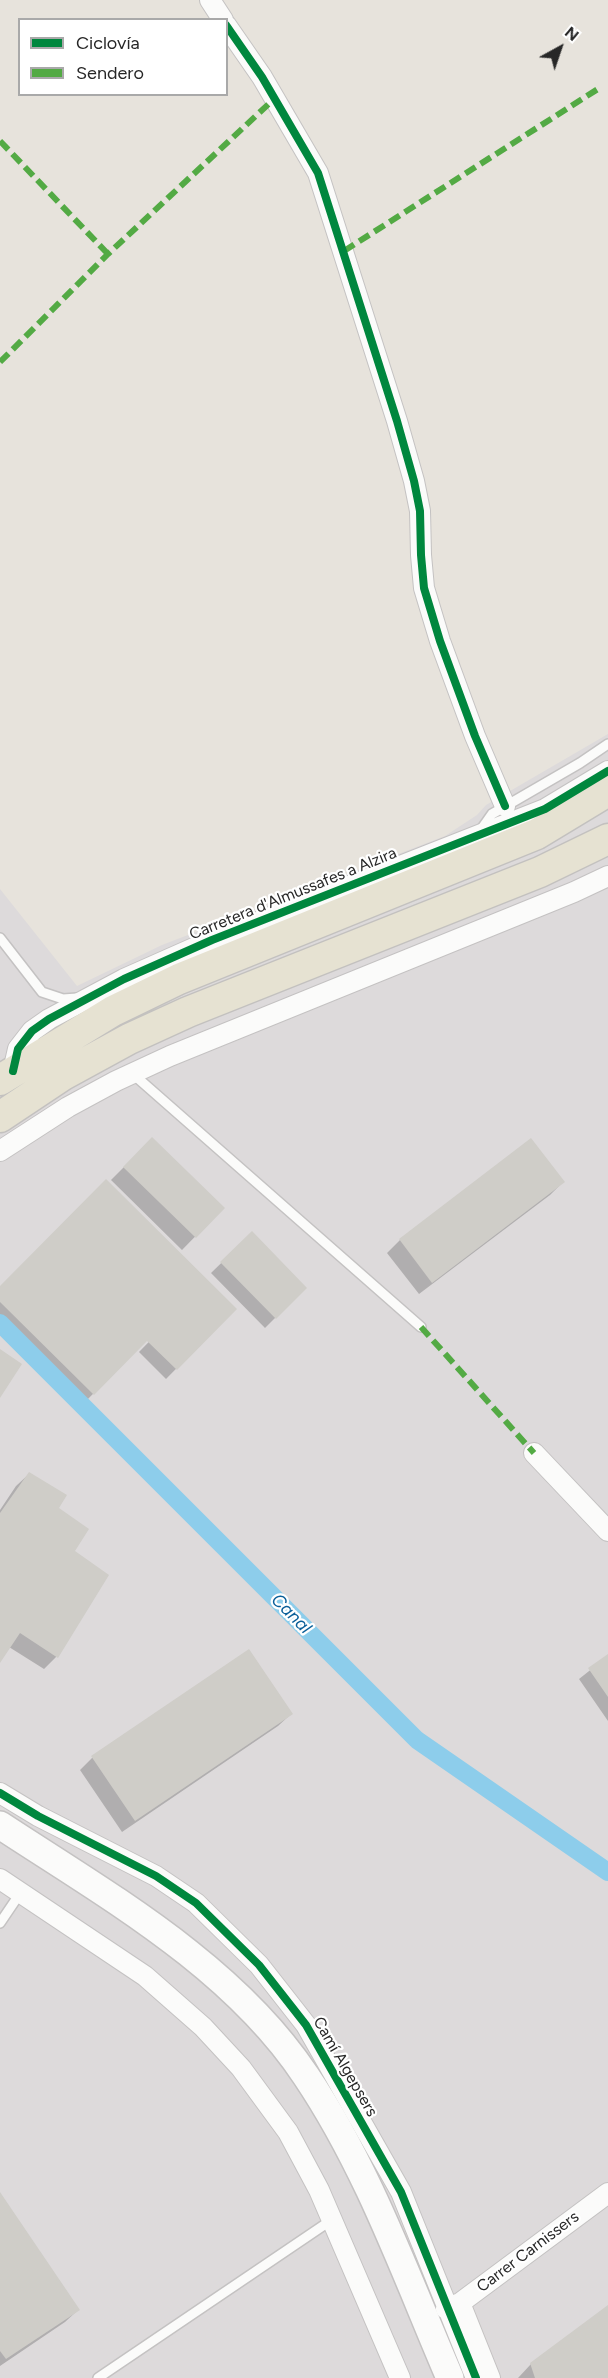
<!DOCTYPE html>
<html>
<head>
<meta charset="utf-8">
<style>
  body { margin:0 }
  #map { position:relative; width:608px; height:2378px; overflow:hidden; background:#e7e3dc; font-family:Figtree,sans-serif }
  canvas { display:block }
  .legend { position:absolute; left:18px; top:18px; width:210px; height:78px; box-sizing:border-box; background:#fff; border:2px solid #a9a9a9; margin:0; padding:8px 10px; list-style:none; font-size:18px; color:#272727 }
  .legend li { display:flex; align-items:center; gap:12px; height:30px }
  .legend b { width:30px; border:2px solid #a9a9a9 }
  .north { position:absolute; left:530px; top:18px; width:60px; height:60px; -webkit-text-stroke:4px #fff; paint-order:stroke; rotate:40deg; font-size:16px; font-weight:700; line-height:24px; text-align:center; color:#272727 }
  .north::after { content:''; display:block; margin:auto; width:21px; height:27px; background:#272727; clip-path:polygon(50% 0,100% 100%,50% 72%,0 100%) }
</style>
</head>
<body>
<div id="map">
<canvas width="608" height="2378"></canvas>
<ul class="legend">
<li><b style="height:8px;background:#00873e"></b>Ciclovía</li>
<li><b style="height:8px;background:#53aa44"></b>Sendero</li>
</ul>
<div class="north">N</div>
</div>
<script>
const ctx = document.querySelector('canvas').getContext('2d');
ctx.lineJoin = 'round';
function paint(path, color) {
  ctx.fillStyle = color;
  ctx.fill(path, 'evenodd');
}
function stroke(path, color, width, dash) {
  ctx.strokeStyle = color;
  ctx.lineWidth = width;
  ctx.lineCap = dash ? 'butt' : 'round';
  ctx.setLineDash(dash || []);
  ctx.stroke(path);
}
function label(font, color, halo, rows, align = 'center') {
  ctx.font = font + ' Figtree,sans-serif';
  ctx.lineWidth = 4.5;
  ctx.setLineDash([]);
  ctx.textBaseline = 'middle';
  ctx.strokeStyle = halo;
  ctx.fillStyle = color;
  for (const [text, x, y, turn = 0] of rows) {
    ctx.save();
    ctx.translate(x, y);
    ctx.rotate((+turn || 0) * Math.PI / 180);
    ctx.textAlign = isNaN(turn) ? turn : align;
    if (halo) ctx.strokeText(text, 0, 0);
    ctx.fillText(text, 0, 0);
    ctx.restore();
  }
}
paint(new Path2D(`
  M 608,734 L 608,2378 L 0,2378 L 0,889 L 77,986 L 162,945 L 445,836 L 477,815 L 486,805 Z`), '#dddadb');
paint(new Path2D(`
  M 152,1139 L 223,1208 L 182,1250 L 111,1180 Z
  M 106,1181 L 235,1309 L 166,1379 L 139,1352 L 189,1301 L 187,1299 L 80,1407 L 0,1327 L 0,1288 Z
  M 563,1182 L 550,1195 L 419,1294 L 387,1253 L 400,1240 Z
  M 252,1233 L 305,1288 L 265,1328 L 211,1273 Z
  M 29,1474 L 57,1509 L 73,1552 L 56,1657 L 44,1669 L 9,1647 L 0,1660 L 0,1510 L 16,1486 Z
  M 608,1656 L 608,1721 L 579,1679 Z
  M 291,1714 L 278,1726 L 122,1832 L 80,1770 L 92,1758 Z
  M 0,2194 L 78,2310 L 65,2322 L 0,2366 Z
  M 608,2307 L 608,2378 L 518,2378 L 531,2364 Z`), '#0003');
stroke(new Path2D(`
  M 0,1323 L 417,1740 L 608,1872`), '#8dcdeb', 18);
paint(new Path2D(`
  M 152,1137 L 225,1208 L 196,1238 L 123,1167 Z
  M 531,1138 L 565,1182 L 432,1283 L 399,1239 Z
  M 106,1179 L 237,1309 L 177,1370 L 147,1341 L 94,1395 L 0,1302 L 0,1286 Z
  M 252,1231 L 307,1288 L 276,1319 L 220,1262 Z
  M 0,1349 L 22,1364 L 0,1398 Z
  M 29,1472 L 67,1495 L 59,1508 L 89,1529 L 75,1551 L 109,1575 L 58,1658 L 20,1633 L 0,1663 L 0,1513 Z
  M 249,1649 L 293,1714 L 135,1821 L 91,1756 Z
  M 608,1654 L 608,1697 L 588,1668 Z
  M 0,2192 L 80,2310 L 6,2359 L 0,2351 Z
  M 608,2305 L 608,2378 L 535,2378 L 530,2363 Z`), '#cfcdc8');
const service = new Path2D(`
  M 480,831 L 492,814 L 580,763 L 608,744
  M 0,938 L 42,992 L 63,999 L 77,998
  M 133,1074 L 421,1327
  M 0,1923 L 21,1892
  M 98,2378 L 333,2219`);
const minor = new Path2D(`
  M 210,0 L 223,20
  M 226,25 L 262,77 L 318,173 L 397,421 L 414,481 L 420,511 L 421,555 L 424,588 L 440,641 L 475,736 L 505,806
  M 13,1071 L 18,1049 L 32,1031 L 49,1019 L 124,979 L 212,940 L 545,809 L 608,771
  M 0,1151 L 68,1107 L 116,1081 L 170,1056 L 574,892 L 608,876
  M 534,1453 L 608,1531
  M 0,1793 L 38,1816 L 156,1876 L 196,1903 L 259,1965 L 306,2025 L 401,2192 L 476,2378
  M 0,1879 L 145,1976 L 203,2027 L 241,2068 L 288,2132 L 319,2190 L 400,2378
  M 460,2303 L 490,2378
  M 446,2309 L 460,2303 L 608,2193`);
const secondary = new Path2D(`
  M 0,1825 C 108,1896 233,1966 306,2076 C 368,2168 406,2276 450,2378`);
const primary = new Path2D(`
  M 0,1080 L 113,1011 L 179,979 L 537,834 L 608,791
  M 0,1117 L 63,1075 L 129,1039 L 188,1012 L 540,872 L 608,839`);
stroke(service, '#c4c2c2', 12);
stroke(minor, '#c4c2c2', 22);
stroke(secondary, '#c4c2c2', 30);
stroke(primary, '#c3c1bf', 33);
stroke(service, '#fbfbfa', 9);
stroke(minor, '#fbfbfa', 20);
stroke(secondary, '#fbfbfa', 27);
stroke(primary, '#e6e2d2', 30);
stroke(new Path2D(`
  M 0,141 L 108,254
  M 344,251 L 601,87
  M 0,362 L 108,254 L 274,99
  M 421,1327 L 534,1453`), '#53aa44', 6, [12, 6]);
stroke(new Path2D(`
  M 226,25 L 262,77 L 318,173 L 397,421 L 414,481 L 420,511 L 421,555 L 424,588 L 440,641 L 475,736 L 505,806
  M 13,1071 L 18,1049 L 32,1031 L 49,1019 L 124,979 L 212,940 L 545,809 L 608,771
  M 0,1793 L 38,1816 L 156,1876 L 196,1903 L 259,1965 L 306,2025 L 401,2192 L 476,2378`), '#00873e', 8);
label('16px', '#272727', '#fff', [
  ["Carretera d'Almussafes a Alzira",293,894,-22],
  ["Camí Algepsers",345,2067,60],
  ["Carrer Carnissers",528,2252,-37]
]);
label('italic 18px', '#0a5f99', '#fff', [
  ["Canal",291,1614,45]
]);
</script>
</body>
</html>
